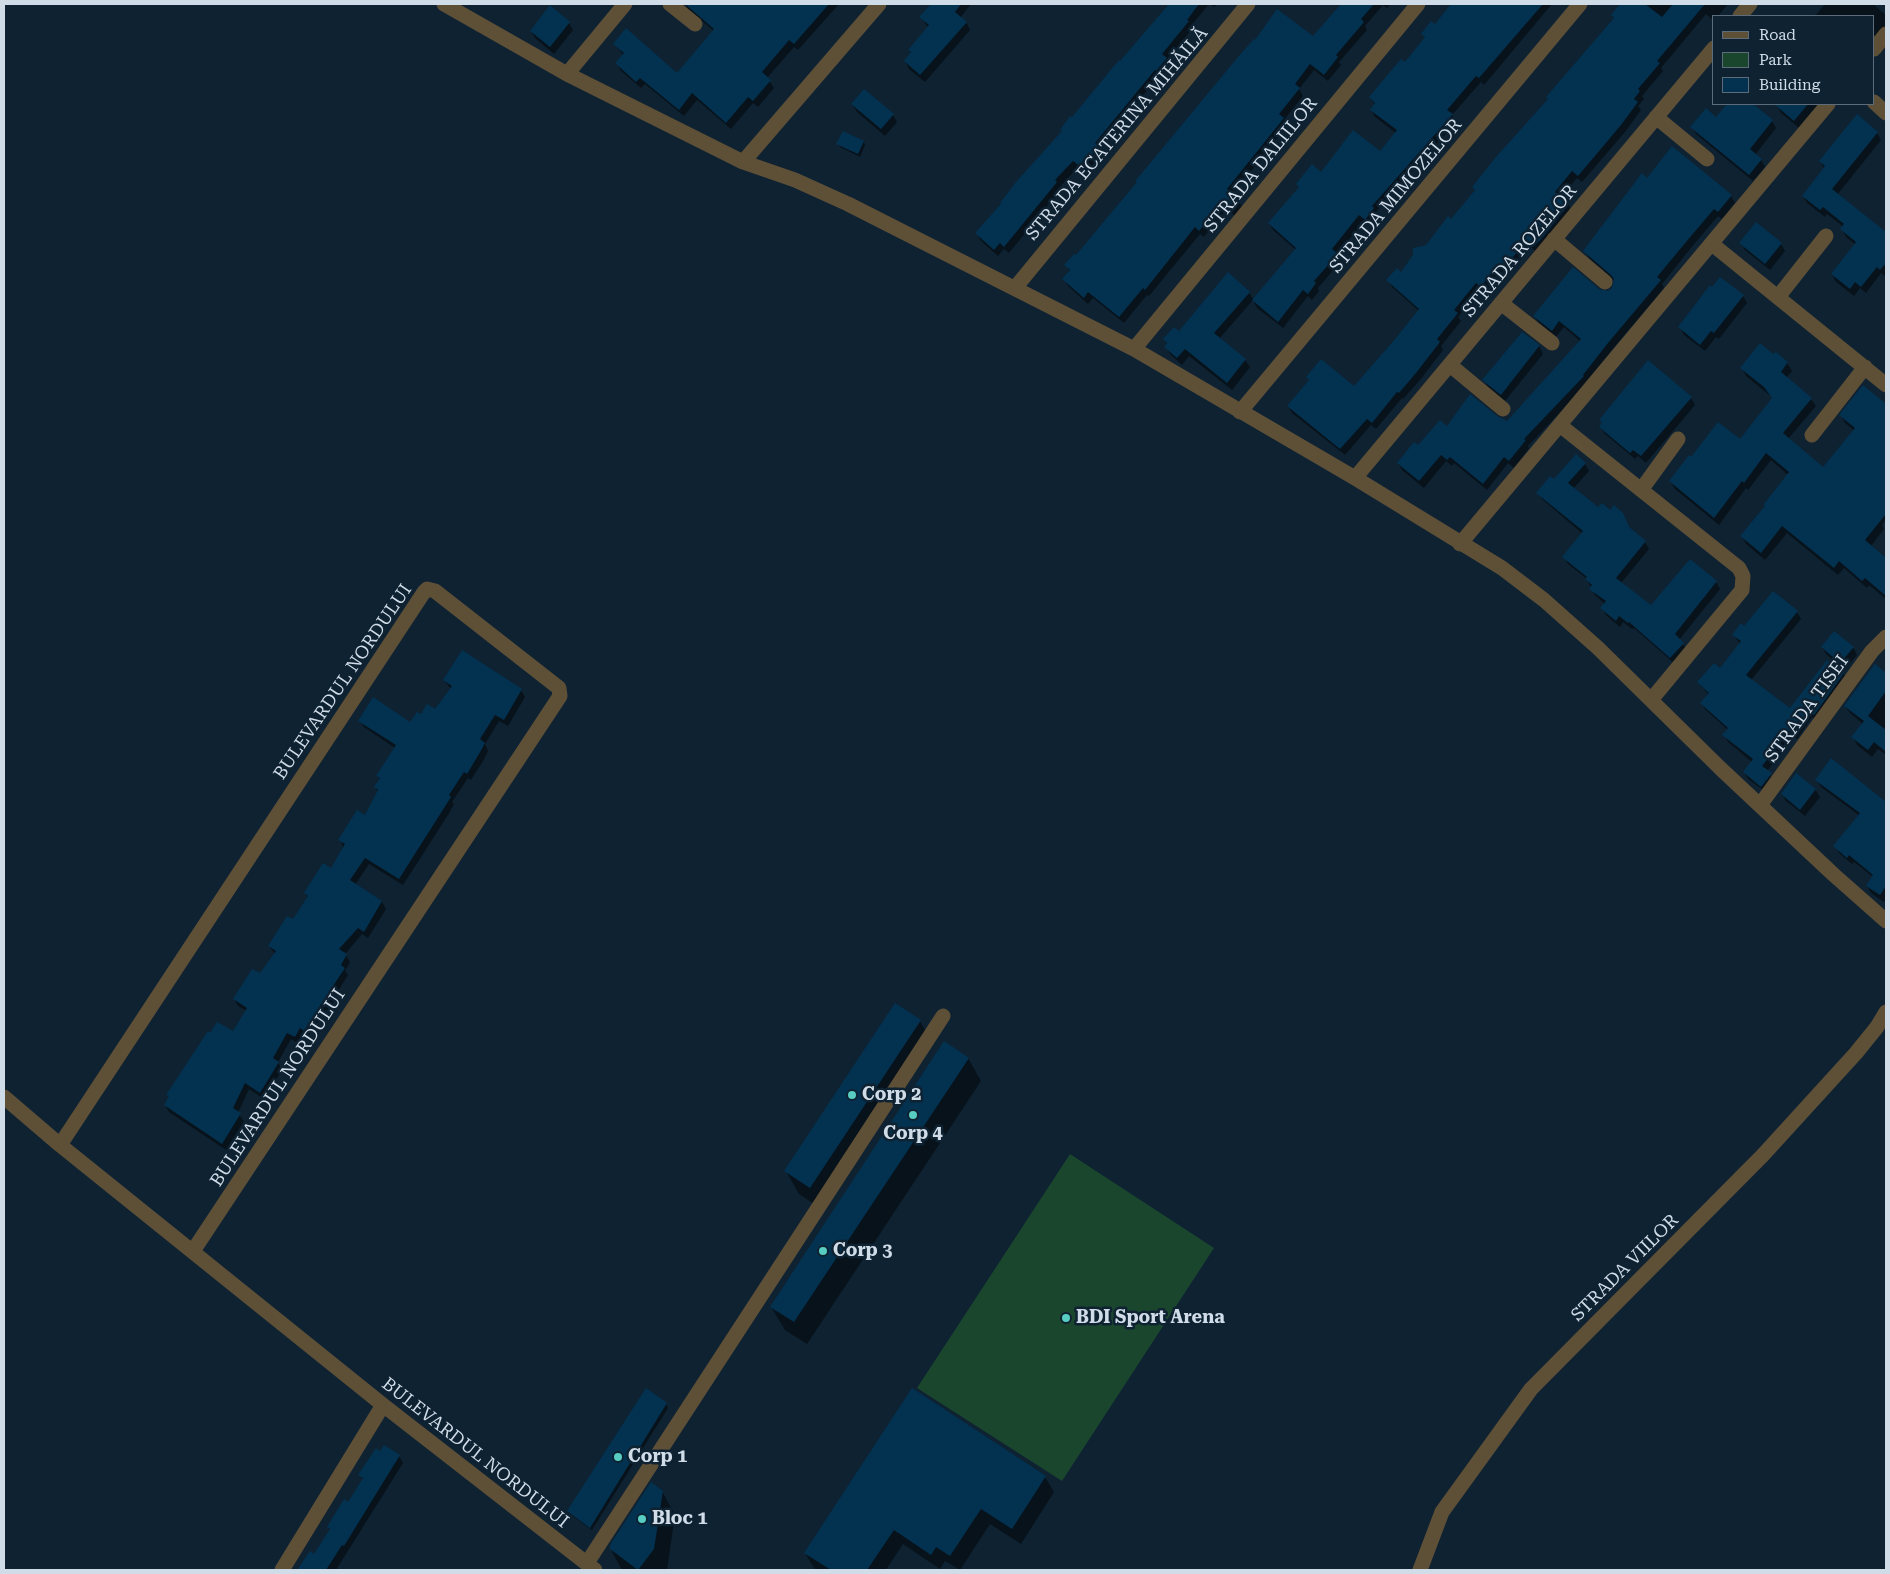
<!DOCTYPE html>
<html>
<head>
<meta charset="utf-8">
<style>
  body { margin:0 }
  #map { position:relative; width:1890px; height:1574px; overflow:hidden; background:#0e2232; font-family:"Roboto Serif",serif }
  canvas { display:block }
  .frame { position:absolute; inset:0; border:5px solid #d0dce7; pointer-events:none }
  .legend { position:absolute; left:1712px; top:15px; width:162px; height:90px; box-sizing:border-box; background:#0e2232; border:1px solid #5c6c7a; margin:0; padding:6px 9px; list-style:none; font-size:15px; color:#d0dce7 }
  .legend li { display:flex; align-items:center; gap:10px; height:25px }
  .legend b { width:25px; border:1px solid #5c6c7a }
</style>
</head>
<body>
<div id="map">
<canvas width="1890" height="1574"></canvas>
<div class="frame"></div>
<ul class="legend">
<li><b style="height:6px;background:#5e4f37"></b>Road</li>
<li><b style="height:14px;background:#1a462e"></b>Park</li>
<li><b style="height:14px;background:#033251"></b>Building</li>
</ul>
</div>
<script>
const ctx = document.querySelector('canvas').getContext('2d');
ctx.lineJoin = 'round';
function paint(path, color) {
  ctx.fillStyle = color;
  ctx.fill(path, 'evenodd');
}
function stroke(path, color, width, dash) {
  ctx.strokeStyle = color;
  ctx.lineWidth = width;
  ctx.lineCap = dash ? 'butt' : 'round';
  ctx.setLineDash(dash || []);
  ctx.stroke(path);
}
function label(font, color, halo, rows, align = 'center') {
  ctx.font = font + ' "Roboto Serif",serif';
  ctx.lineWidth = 5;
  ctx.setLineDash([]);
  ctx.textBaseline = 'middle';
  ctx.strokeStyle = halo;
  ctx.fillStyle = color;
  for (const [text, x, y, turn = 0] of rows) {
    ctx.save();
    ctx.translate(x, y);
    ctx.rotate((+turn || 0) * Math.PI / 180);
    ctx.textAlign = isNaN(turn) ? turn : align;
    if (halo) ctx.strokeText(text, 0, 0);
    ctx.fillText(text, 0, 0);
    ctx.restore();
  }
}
paint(new Path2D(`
  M 1070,1154 L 1214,1248 L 1062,1481 L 917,1388 Z`), '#1a462e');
paint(new Path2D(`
  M 685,4 L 839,4 L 798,50 L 794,47 L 767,78 L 774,88 L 758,107 L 753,103 L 731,129 L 697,100 L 684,116 L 645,84 L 641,88 L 621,71 L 617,64 L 624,56 L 615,44 L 678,75 L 714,31 L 688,9 Z
  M 932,4 L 971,4 L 960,18 L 966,22 L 970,30 L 925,82 L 909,69 L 905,61 L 911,54 L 909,50 L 928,27 L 921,17 Z
  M 1170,4 L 1209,4 L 1190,27 L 1192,29 L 1167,60 L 1170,66 L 1160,77 L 1159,76 L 1099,149 L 1102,154 L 1086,174 L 1078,167 L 1059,188 L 1060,190 L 1009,253 L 1004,249 L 998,256 L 981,241 L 977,234 Z
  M 1210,4 L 1218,4 L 1214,7 Z
  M 1342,4 L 1391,4 L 1387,8 L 1383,5 L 1365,26 L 1367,30 L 1339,62 L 1341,65 L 1328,81 L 1314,70 L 1299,89 L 1303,96 L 1284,120 L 1287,126 L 1232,195 L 1238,200 L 1242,207 L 1235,216 L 1227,209 L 1204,237 L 1200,234 L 1149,296 L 1147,295 L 1124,323 L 1093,298 L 1088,304 L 1068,286 L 1064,279 L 1070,272 L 1066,265 L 1313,38 Z
  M 1453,4 L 1552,4 L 1484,85 L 1481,82 L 1452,115 L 1456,122 L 1375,213 L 1377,216 L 1369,226 L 1364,221 L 1337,255 L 1341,261 L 1318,288 L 1319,291 L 1312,300 L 1308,296 L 1283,328 L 1257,308 L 1253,300 L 1219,339 L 1245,360 L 1250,367 L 1232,390 L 1189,356 L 1182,365 L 1170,354 L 1166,347 L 1167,345 L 1164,339 L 1179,333 L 1249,293 L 1254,300 L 1296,250 L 1273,230 L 1269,223 L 1300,189 L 1297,184 L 1321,173 L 1380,153 L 1396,133 L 1375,117 L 1371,110 L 1375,105 L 1370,97 L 1405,64 L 1425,38 L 1423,34 L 1435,26 Z
  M 1621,4 L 1728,4 L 1718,16 L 1714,16 L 1714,21 L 1706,14 L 1661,68 L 1663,71 L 1642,96 L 1644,99 L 1638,106 L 1641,110 L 1625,132 L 1582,182 L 1577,178 L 1560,198 L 1568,204 L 1572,211 L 1538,254 L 1531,247 L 1507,276 L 1502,271 L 1485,293 L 1480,289 L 1458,317 L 1461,321 L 1441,346 L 1443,350 L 1420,380 L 1403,399 L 1402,398 L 1376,429 L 1371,425 L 1345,455 L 1292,413 L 1288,406 L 1309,381 L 1307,377 L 1354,388 L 1419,311 L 1392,287 L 1388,280 L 1402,273 L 1452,221 L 1475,191 L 1473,187 L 1549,100 L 1614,19 L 1612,16 Z
  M 1825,4 L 1877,4 L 1875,6 L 1886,15 L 1886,32 L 1880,40 L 1874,35 L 1874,16 L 1815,16 Z
  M 569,23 L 573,30 L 554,54 L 535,38 L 531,31 Z
  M 852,104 L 893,115 L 897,122 L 885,136 L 857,112 Z
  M 1728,104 L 1751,104 L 1772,121 L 1776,128 L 1755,155 L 1761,160 L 1765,167 L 1753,181 L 1696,134 L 1692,127 L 1716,119 Z
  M 1776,104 L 1819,104 L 1799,128 L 1781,113 Z
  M 1858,116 L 1877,133 L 1881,140 L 1837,195 L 1886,233 L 1886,275 L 1885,276 L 1881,273 L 1866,293 L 1860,288 L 1854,296 L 1836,282 L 1832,274 L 1856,245 L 1846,237 L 1842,229 L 1844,227 L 1827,214 L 1825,217 L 1807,203 L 1803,196 L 1824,168 L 1820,161 Z
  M 864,142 L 865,145 L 860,157 L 840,147 L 838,144 Z
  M 1647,179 L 1731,196 L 1735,203 L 1722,219 L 1718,216 L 1690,249 L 1662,284 L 1664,288 L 1611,351 L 1586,383 L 1587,384 L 1528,446 L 1529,448 L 1514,468 L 1508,463 L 1487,490 L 1454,463 L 1452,466 L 1446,461 L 1424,488 L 1402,470 L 1398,463 L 1447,428 L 1496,417 L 1507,422 L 1580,341 L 1564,327 L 1556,337 L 1539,323 L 1534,316 L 1599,291 L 1608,292 L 1614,288 L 1615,281 L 1589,258 L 1585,251 Z
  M 1741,243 L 1781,244 L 1785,251 L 1770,270 L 1745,250 Z
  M 1743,296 L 1747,303 L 1719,339 L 1716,337 L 1705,351 L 1684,335 L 1680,327 Z
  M 1539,346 L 1543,354 L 1505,401 L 1488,387 L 1484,380 Z
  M 1776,353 L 1787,363 L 1792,371 L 1786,378 L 1811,399 L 1816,406 L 1788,439 L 1823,469 L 1855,431 L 1845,423 L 1841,415 L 1863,387 L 1886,406 L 1886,519 L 1882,525 L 1884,529 L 1871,546 L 1886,559 L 1886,599 L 1869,585 L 1867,588 L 1844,568 L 1838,575 L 1787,533 L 1765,560 L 1746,544 L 1742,537 L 1766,506 L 1788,475 L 1771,460 L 1748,490 L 1746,488 L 1719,525 L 1675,489 L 1670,481 L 1691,459 L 1740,440 L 1773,398 L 1746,376 L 1742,368 Z
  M 1691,398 L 1695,405 L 1646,463 L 1638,456 L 1635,459 L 1605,434 L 1600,427 L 1603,424 L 1601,420 Z
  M 1585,464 L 1589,471 L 1573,489 L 1598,509 L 1630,529 L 1645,542 L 1649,549 L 1621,583 L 1651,607 L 1716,582 L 1720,589 L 1679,640 L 1687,650 L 1675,664 L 1634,628 L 1632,629 L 1623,622 L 1620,627 L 1606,615 L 1602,608 L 1605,604 L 1595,595 L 1586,578 L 1568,564 L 1564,557 L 1583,534 L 1542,499 L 1538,493 Z
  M 1797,612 L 1801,619 L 1751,680 L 1791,710 L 1828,662 L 1844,674 L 1847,681 L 1818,721 L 1812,717 L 1797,739 L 1794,737 L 1767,771 L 1774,781 L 1766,792 L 1748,779 L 1744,772 L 1752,762 L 1728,742 L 1724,735 L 1728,730 L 1706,710 L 1702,704 L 1709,695 L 1698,682 L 1720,670 L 1740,644 L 1734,635 L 1745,627 Z
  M 1853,647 L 1857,655 L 1845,670 L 1827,655 L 1822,648 Z
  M 1875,666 L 1886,674 L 1886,755 L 1878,749 L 1872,757 L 1857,745 L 1853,737 L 1863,724 L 1850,713 L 1845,706 Z
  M 444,680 L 521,690 L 525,697 L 508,726 L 499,721 L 485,744 L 488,751 L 483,761 L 471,780 L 468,778 L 452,802 L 454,804 L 448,815 L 403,885 L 369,864 L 355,885 L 382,902 L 386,909 L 368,938 L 362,934 L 345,954 L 350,962 L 345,971 L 348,975 L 333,999 L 334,1001 L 328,1011 L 325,1010 L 308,1037 L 304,1034 L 299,1044 L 291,1039 L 278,1062 L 282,1070 L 264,1099 L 249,1089 L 238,1113 L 244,1121 L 226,1150 L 169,1112 L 165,1105 L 170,1098 L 168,1095 L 211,1035 L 234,1032 L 247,1011 L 238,1006 L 234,999 L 260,975 L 275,954 L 269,946 L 293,921 L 308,898 L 305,893 L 331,870 L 344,848 L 340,840 L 366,817 L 378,792 L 375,787 L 380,780 L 378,776 L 395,748 L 364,727 L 360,721 L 411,724 L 421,716 L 435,710 L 451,689 Z
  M 1832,760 L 1886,803 L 1886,899 L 1884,902 L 1871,893 L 1867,886 L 1873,877 L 1854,862 L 1852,864 L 1839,853 L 1835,846 L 1860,816 L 1821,787 L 1817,780 Z
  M 1815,789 L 1820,797 L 1805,816 L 1786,801 L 1782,794 Z
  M 920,1021 L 933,1044 L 823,1210 L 799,1194 L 786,1171 Z
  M 968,1058 L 981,1081 L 807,1344 L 785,1330 L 771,1307 Z
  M 666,1404 L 668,1408 L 592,1530 L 570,1514 L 568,1511 Z
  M 399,1456 L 403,1463 L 336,1570 L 299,1570 L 310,1552 L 314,1555 L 330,1530 L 328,1527 L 349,1504 L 363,1480 L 360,1475 Z
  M 1045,1477 L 1054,1492 L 1021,1544 L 990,1524 L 960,1570 L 945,1561 L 940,1569 L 903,1544 L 886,1570 L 818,1570 L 814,1568 L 805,1553 Z
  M 651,1484 L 662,1491 L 675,1515 L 667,1570 L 622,1570 L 610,1548 Z`), '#0007');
paint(new Path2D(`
  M 685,4 L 829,4 L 794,44 L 789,40 L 762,72 L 771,80 L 753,101 L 748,97 L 726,123 L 692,93 L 679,110 L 640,78 L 636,82 L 615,63 L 624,53 L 613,44 L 626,28 L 677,73 L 714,29 Z
  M 931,4 L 961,4 L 955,12 L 967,22 L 920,75 L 904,61 L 911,52 L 908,50 L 929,25 L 919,17 Z
  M 1169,4 L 1199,4 L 1187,20 L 1189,21 L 1162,54 L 1167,58 L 1156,71 L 1155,70 L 1095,143 L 1099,146 L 1082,168 L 1073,161 L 1055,180 L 1057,182 L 1004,247 L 1000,243 L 994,250 L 975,233 L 1001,204 L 1000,203 L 1016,182 L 1062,131 L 1060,130 L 1070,116 L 1072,117 L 1119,60 L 1120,61 Z
  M 1341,4 L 1374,4 L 1361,19 L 1364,22 L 1336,55 L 1338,57 L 1324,75 L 1310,64 L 1295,84 L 1300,88 L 1279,114 L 1284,118 L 1227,189 L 1239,200 L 1230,210 L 1222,203 L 1199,231 L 1195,227 L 1145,290 L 1143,288 L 1119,317 L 1088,292 L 1084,298 L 1062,279 L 1070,270 L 1064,265 L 1074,254 L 1076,255 L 1137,182 L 1135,181 L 1147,167 L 1238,57 L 1254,39 L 1255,40 L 1277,9 L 1313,36 Z
  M 1451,4 L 1543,4 L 1479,78 L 1476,76 L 1447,110 L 1453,114 L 1372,206 L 1374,208 L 1365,220 L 1359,215 L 1332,249 L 1338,254 L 1314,281 L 1316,283 L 1308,294 L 1303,290 L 1278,322 L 1252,300 L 1296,248 L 1268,223 L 1299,187 L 1296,184 L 1312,164 L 1321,172 L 1353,130 L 1380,151 L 1397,130 L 1370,110 L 1375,103 L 1369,97 L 1401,59 L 1405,62 L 1425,37 L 1421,34 L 1431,21 L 1435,24 Z
  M 1620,4 L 1645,4 L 1662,17 L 1673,4 L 1705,4 L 1657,61 L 1660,63 L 1638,89 L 1640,91 L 1634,99 L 1638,102 L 1621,125 L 1578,176 L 1572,171 L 1555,192 L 1569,204 L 1543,237 L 1533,247 L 1526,241 L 1503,269 L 1497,265 L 1481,287 L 1476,283 L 1454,310 L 1458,313 L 1437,339 L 1440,342 L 1416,373 L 1399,393 L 1397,392 L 1372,423 L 1367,419 L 1340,449 L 1287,406 L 1309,380 L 1306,377 L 1321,359 L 1354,386 L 1396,338 L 1419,309 L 1386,280 L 1397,268 L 1401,272 L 1413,255 L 1413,248 L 1426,245 L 1448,216 L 1451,219 L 1475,190 L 1472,187 L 1496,157 L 1548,99 L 1546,97 L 1614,18 L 1611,15 Z
  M 550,5 L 570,22 L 550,47 L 530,31 Z
  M 864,89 L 894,114 L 881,129 L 851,104 Z
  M 1727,104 L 1753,104 L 1773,120 L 1750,149 L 1762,159 L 1749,175 L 1690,127 L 1706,108 L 1716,117 Z
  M 1774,104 L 1808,104 L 1794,121 Z
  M 1857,114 L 1878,132 L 1832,189 L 1886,232 L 1886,263 L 1880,270 L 1877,267 L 1861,287 L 1855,282 L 1850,289 L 1831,274 L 1856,242 L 1840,229 L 1844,224 L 1823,207 L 1820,210 L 1802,196 L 1825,166 L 1819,161 Z
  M 843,131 L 864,141 L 858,154 L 836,144 Z
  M 1672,146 L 1732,195 L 1718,212 L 1714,209 L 1686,242 L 1657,277 L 1661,280 L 1608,343 L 1583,375 L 1584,376 L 1524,439 L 1526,440 L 1509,461 L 1504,457 L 1483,484 L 1450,457 L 1447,460 L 1441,455 L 1419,481 L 1397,463 L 1414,442 L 1418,445 L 1440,420 L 1447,426 L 1470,394 L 1497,416 L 1507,421 L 1581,339 L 1559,321 L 1552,331 L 1533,316 L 1573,267 L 1599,289 L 1608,291 L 1612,288 L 1614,279 L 1611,275 L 1583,251 L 1642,173 L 1647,178 Z
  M 1756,222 L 1782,243 L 1765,264 L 1739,243 Z
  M 1228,272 L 1250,292 L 1214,333 L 1246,359 L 1227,383 L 1185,349 L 1177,358 L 1164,347 L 1167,343 L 1163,339 L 1174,327 L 1179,331 Z
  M 1720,277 L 1744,295 L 1714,333 L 1711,331 L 1700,345 L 1678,327 L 1710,285 L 1712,287 Z
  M 1522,332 L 1540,345 L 1501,395 L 1482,380 Z
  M 1760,343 L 1773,354 L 1776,352 L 1788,362 L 1781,372 L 1812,398 L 1783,433 L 1823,467 L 1855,428 L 1839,415 L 1863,385 L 1886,404 L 1886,514 L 1865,540 L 1886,558 L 1886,596 L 1865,578 L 1862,581 L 1839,561 L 1834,568 L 1782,526 L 1761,553 L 1740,536 L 1765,506 L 1764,504 L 1789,472 L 1766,453 L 1744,483 L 1742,481 L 1714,518 L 1669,481 L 1689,455 L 1691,457 L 1718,422 L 1740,439 L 1772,398 L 1764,387 L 1740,368 Z
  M 1648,360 L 1692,397 L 1641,456 L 1633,450 L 1630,453 L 1599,427 L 1602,422 L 1599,420 Z
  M 1576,454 L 1586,463 L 1568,483 L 1598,507 L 1602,503 L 1610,510 L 1614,505 L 1623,513 L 1629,527 L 1646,541 L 1616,578 L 1651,605 L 1690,559 L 1717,581 L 1675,634 L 1684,643 L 1670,658 L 1629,622 L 1628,623 L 1619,616 L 1616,621 L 1600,608 L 1606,601 L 1589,589 L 1592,585 L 1585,579 L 1587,577 L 1562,557 L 1583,531 L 1536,493 L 1550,476 L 1554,479 Z
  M 1773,591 L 1798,611 L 1746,675 L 1790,708 L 1827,660 L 1844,673 L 1814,715 L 1808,711 L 1793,733 L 1790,731 L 1762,766 L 1772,773 L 1761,787 L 1743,772 L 1753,759 L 1722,735 L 1728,728 L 1700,703 L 1709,693 L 1697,682 L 1714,663 L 1720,668 L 1741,641 L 1732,635 L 1741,623 L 1744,626 Z
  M 1834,631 L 1854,647 L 1840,663 L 1821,647 Z
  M 462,650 L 522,689 L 504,720 L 495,715 L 480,739 L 485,743 L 479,754 L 467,774 L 464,772 L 449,795 L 451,797 L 444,808 L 399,879 L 365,858 L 350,880 L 382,901 L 364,932 L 358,928 L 339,949 L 347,954 L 341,965 L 345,968 L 329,992 L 331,993 L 324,1005 L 321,1004 L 304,1031 L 300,1028 L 295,1037 L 287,1033 L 273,1058 L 279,1062 L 260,1093 L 245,1083 L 233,1108 L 241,1113 L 222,1144 L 164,1105 L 169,1096 L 166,1095 L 208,1031 L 210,1033 L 217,1022 L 233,1031 L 247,1008 L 233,999 L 252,969 L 260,973 L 276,951 L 268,946 L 287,916 L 293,919 L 308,896 L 304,893 L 323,863 L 331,868 L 345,844 L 338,840 L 357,810 L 365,815 L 378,790 L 374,787 L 380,778 L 376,776 L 396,745 L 358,721 L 373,697 L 410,722 L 417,712 L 421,714 L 427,704 L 435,709 L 452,686 L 443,680 Z
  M 1875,664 L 1886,673 L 1886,691 L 1868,716 L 1886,730 L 1886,752 L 1874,742 L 1868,750 L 1851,737 L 1864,721 L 1844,706 Z
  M 1831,758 L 1886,802 L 1886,886 L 1880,895 L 1866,886 L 1873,875 L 1849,855 L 1847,858 L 1833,846 L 1860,813 L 1815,780 Z
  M 1796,773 L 1816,789 L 1800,810 L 1781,794 Z
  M 895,1003 L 921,1020 L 810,1188 L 784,1171 Z
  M 944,1041 L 969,1058 L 794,1322 L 770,1307 Z
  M 646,1388 L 667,1403 L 590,1528 L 567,1511 Z
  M 912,1388 L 1046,1476 L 1012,1529 L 981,1509 L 950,1556 L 936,1547 L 931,1555 L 894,1530 L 867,1570 L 831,1570 L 804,1553 Z
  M 384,1445 L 400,1455 L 344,1546 L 342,1545 L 326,1570 L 297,1570 L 310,1551 L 314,1554 L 330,1529 L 327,1527 L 344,1499 L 348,1502 L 363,1478 L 358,1475 L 376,1448 L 380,1451 Z
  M 651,1482 L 663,1491 L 654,1549 L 638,1570 L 610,1549 L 610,1545 Z`), '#033251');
stroke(new Path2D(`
  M 444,4 L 567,74 L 743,162 L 795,180 L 848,204 L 1134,349 L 1355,478 L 1502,568 L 1544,600 L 1598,648 L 1720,768 L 1834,875 L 1886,921
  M 670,4 L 695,24
  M 1740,16 L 1750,4
  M 1874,49 L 1886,34
  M 567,74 L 625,4
  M 1874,102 L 1886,113
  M 1656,117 L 1707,159
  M 743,162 L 879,4
  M 1554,239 L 1605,282
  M 1712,244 L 1886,385
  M 1015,288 L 1248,4
  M 1778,297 L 1826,236
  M 1501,303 L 1552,343
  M 1134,349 L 1418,4
  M 1450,365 L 1503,409
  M 1240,412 L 1580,4
  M 1561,426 L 1739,568 L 1743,576 L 1742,590 L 1651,700
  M 1812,435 L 1865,367
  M 1355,478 L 1714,48
  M 1641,490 L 1678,439
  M 1460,544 L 1828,104
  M 1760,805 L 1872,651 L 1886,637
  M 4,1097 L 60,1145 L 383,1405 L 595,1570
  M 60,1145 L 424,592 L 427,589 L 435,591 L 559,688 L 560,696 L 193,1251
  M 587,1563 L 943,1016
  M 282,1570 L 383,1405
  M 1420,1570 L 1442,1512 L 1531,1389 L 1763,1155 L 1856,1053 L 1877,1027 L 1886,1012`), '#5e4f37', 15);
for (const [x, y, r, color] of [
  [852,1095,5,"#57cec1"],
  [913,1115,5,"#57cec1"],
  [823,1251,5,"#57cec1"],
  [1066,1318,5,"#57cec1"],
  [618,1457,5,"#57cec1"],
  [642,1519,5,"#57cec1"]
]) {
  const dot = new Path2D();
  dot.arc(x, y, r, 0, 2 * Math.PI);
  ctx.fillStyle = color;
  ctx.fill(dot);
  stroke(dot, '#0e2232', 2);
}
label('18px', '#d0dce7', '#0e2232', [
  ["STRADA ECATERINA MIHĂILĂ",1117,134,-50],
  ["STRADA DALIILOR",1261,165,-51],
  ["STRADA MIMOZELOR",1396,196,-50],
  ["STRADA ROZELOR",1520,251,-50],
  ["BULEVARDUL NORDULUI",343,682,-56],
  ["STRADA TISEI",1807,709,-54],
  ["BULEVARDUL NORDULUI",278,1088,-57],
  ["STRADA VIILOR",1625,1268,-45],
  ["BULEVARDUL NORDULUI",475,1453,38]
]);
label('bold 18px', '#d0dce7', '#0e2232', [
  ["Corp 2",862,1095],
  ["Corp 4",913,1134,"center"],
  ["Corp 3",833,1251],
  ["BDI Sport Arena",1076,1318],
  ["Corp 1",628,1457],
  ["Bloc 1",652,1519]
], 'left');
</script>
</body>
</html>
